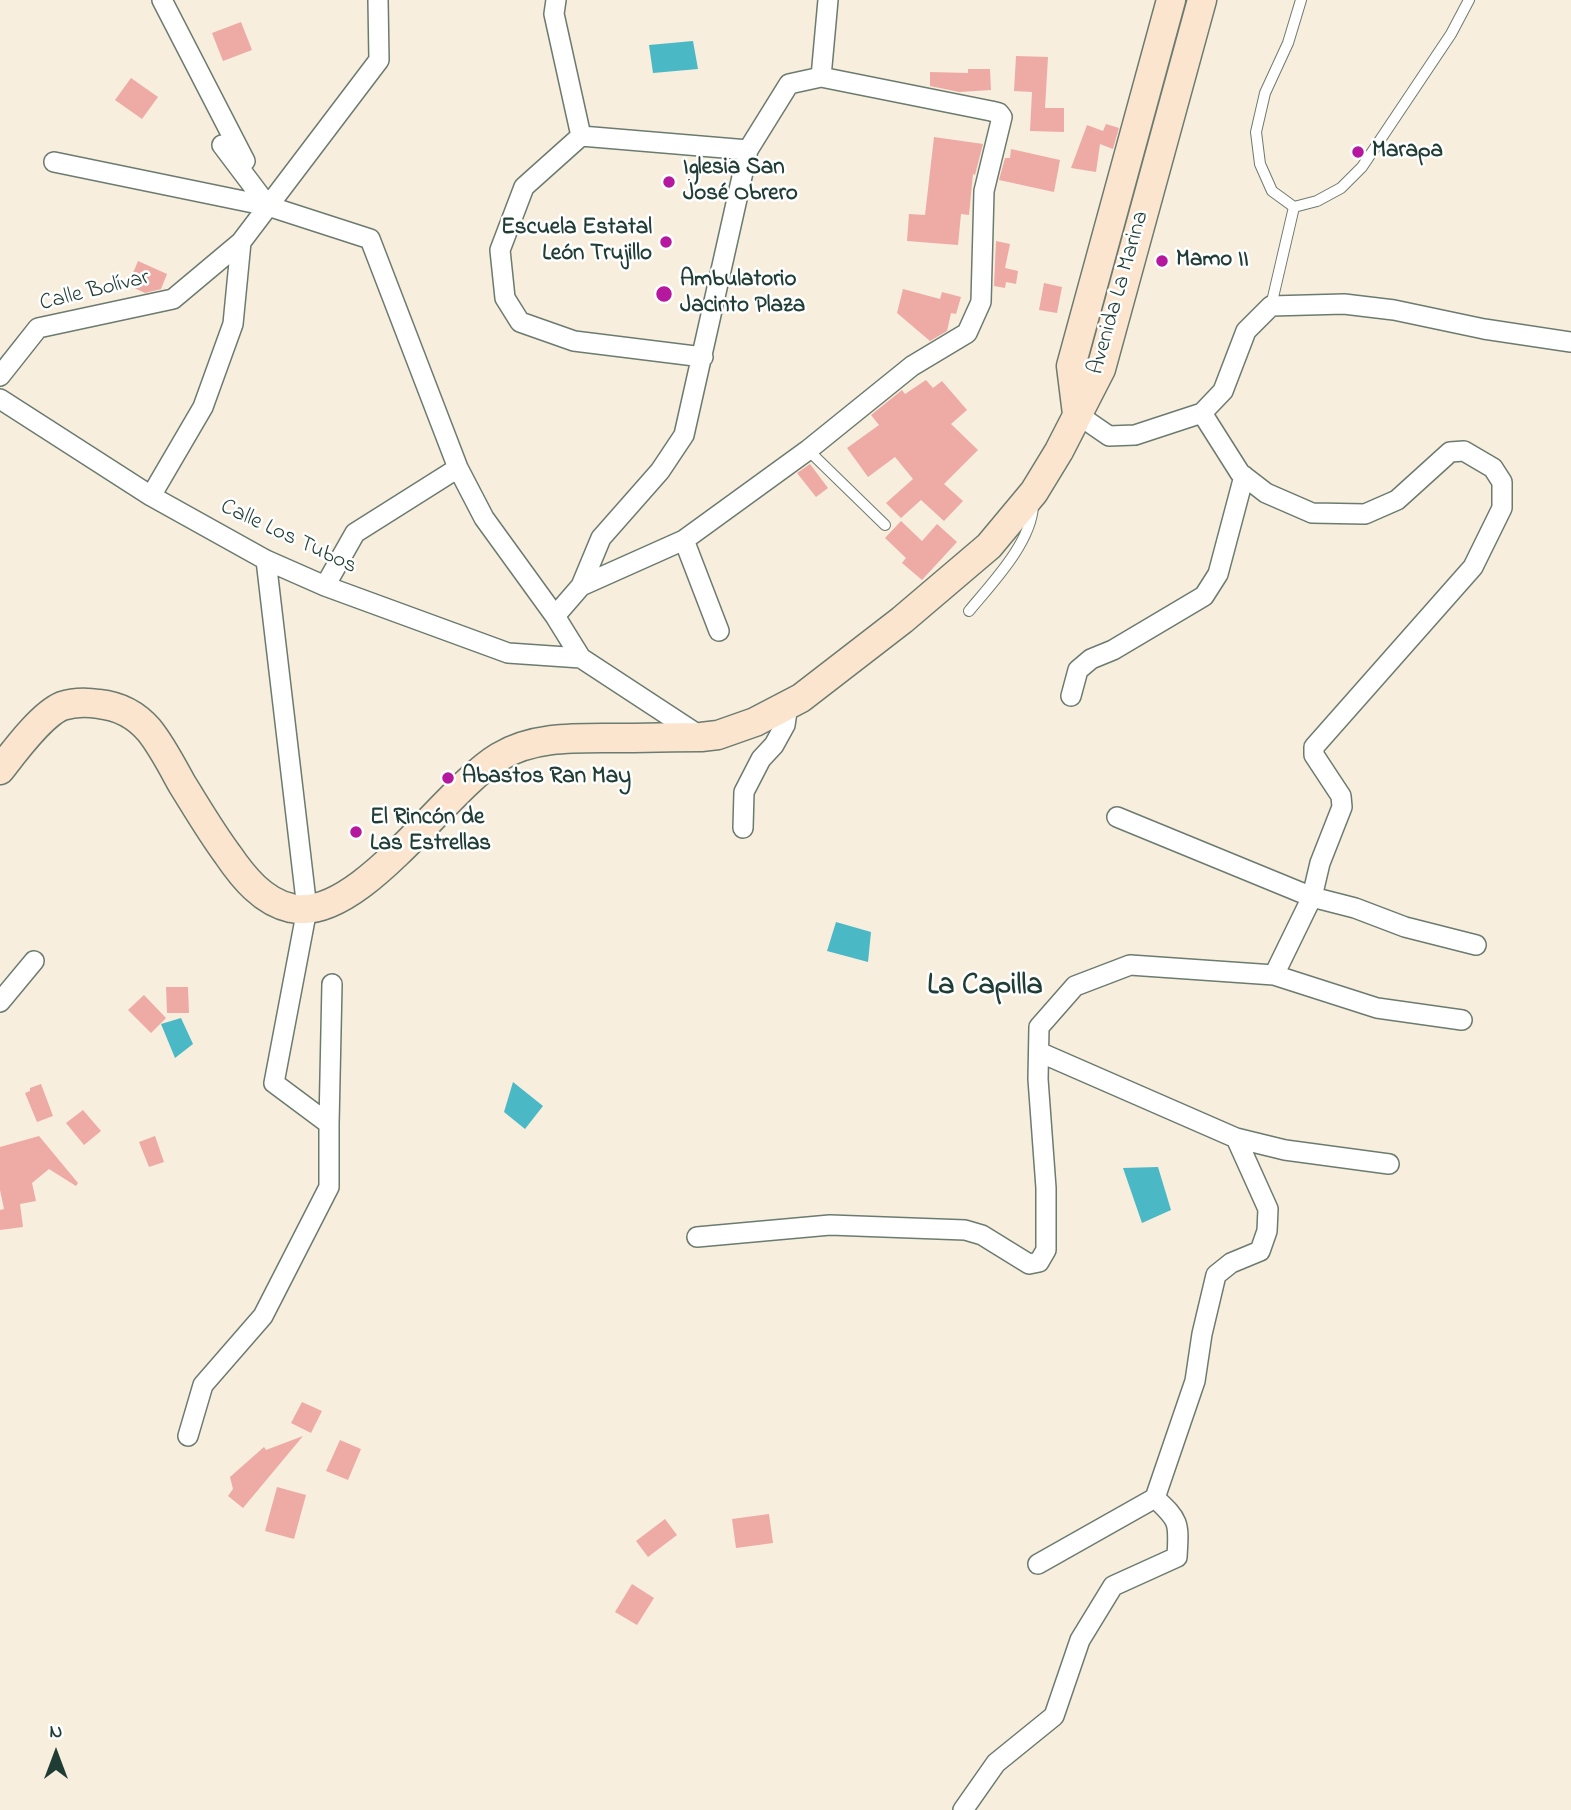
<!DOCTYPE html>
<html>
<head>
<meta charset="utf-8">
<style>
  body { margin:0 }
  #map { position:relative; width:1571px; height:1810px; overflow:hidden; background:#f7eedd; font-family:"Indie Flower",sans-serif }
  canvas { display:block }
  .north { position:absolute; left:21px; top:1719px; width:70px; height:70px; -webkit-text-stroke:5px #fff; paint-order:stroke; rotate:0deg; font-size:19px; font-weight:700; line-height:28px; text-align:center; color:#1f3d34 }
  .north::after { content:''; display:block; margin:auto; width:24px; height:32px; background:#1f3d34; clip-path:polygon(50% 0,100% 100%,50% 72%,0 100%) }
</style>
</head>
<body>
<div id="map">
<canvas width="1571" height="1810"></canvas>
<div class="north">N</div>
</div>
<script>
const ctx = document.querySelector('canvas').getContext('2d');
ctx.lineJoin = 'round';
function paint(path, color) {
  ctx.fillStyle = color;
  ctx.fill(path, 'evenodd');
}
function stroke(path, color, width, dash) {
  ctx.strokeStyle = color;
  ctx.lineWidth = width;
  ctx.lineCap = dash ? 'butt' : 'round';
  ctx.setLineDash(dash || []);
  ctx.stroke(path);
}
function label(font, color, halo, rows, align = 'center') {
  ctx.font = font + ' "Indie Flower",sans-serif';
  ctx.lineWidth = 5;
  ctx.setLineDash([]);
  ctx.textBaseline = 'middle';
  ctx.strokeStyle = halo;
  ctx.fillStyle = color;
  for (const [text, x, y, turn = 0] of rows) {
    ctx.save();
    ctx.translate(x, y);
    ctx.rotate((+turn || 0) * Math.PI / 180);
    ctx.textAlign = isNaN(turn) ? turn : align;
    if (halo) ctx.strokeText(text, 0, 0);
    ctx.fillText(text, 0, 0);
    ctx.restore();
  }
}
paint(new Path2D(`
  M 693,41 L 698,69 L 653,73 L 649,45 Z
  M 836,922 L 871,932 L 868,962 L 827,951 Z
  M 181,1018 L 193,1044 L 175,1058 L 161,1024 Z
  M 513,1082 L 543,1106 L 525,1129 L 504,1112 Z
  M 1158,1167 L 1171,1210 L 1142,1223 L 1123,1168 Z`), '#4ab8c5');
paint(new Path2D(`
  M 241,22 L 252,50 L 223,61 L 212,33 Z
  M 1016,56 L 1048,57 L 1045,108 L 1064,108 L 1064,132 L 1030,131 L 1032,92 L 1014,91 Z
  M 968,69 L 990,69 L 991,90 L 959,92 L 930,86 L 930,72 L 968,73 Z
  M 131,78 L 158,97 L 142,119 L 115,100 Z
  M 1106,124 L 1119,128 L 1113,149 L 1100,144 L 1096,172 L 1071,168 L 1087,125 L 1103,131 Z
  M 934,137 L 983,144 L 975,175 L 973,174 L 969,215 L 961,214 L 958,245 L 907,241 L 909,214 L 925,215 Z
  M 1011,149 L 1060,160 L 1054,192 L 999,180 L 1005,158 L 1010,158 Z
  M 996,241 L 1010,244 L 1005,268 L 1018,271 L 1016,284 L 1006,282 L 1005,288 L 994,286 Z
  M 138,261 L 167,274 L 161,289 L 145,293 L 128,285 Z
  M 1044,283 L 1062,287 L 1057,313 L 1039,310 Z
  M 903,289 L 940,299 L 942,292 L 961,297 L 956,314 L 951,313 L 947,331 L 930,341 L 897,313 Z
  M 926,380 L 933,388 L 942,381 L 967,410 L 951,424 L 978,450 L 944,484 L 963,501 L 944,521 L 921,500 L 901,518 L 886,503 L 913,479 L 895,457 L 868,477 L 847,448 L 879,425 L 871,415 L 902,390 L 905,394 Z
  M 810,464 L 828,488 L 816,497 L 797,473 Z
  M 901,521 L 922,541 L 937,524 L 957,542 L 922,580 L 902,563 L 906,558 L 885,538 Z
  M 166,987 L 188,987 L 189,1013 L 167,1013 Z
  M 144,995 L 166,1018 L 151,1033 L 128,1010 Z
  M 41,1084 L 53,1116 L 37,1122 L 25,1093 L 30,1091 L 30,1088 Z
  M 83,1110 L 101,1131 L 84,1145 L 66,1123 Z
  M 39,1136 L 78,1183 L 76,1186 L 49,1169 L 32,1183 L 36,1201 L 20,1204 L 23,1227 L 0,1230 L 0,1210 L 4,1209 L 0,1190 L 0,1147 Z
  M 155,1136 L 164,1162 L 149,1167 L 139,1142 Z
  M 302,1402 L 322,1411 L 311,1433 L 291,1423 Z
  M 303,1436 L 243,1508 L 228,1496 L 233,1489 L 230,1477 L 264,1447 L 266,1450 Z
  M 340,1440 L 361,1449 L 348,1480 L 326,1471 Z
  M 277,1487 L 306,1495 L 294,1539 L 265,1531 Z
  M 769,1514 L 773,1543 L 736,1548 L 732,1519 Z
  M 665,1519 L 677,1535 L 648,1557 L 636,1541 Z
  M 632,1584 L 654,1598 L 637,1625 L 615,1612 Z`), '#eeaaa4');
const service = new Path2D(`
  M 1294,207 L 1317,201 L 1341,188 L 1362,167 L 1451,34 L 1469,0
  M 1294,207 L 1272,191 L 1260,164 L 1256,132 L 1265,93 L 1288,43 L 1301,0
  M 1271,306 L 1294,207
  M 808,450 L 885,525
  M 969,611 C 992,583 1031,543 1033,506`);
const minor = new Path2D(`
  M 162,0 L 245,161
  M 556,0 L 554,14 L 581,136
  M 222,145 L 268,206 L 370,239 L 458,468 L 484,518 L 555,616 L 581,658 L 700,736
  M 54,162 L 268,206
  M 703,357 L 574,341 L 520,322 L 505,298 L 500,250 L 524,187 L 581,136 L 748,150
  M 0,376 L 38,328 L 173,299 L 241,242 L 379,60 L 378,0
  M 0,399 L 151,496 L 266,560 L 325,586 L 508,653 L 581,658
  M 1077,414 L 1109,436 L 1135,435 L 1202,413 L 1223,391 L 1246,331 L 1271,306 L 1344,304 L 1394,310 L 1484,329 L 1571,342
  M 151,496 L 203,407 L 233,324 L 241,242
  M 684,540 L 719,631
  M 325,586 L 355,533 L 458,468
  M 581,586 L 684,540 L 808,450 L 912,366 L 967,333 L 981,302 L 984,191 L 1002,117 L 999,113 L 991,111 L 821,77
  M 555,616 L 581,586 L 601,538 L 660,471 L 684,435 L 748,150 L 789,84 L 821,77 L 828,0
  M 1071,696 L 1078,670 L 1091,659 L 1113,650 L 1204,596 L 1218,574 L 1244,476
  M 1117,817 L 1312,897 L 1355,908 L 1405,927 L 1476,945
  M 743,828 L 744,792 L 761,759 L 774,745 L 785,725 L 788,705
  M 1274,975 L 1377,1008 L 1462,1020
  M 0,1002 L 34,961
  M 329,1124 L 332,984
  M 1236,1138 L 1285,1150 L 1389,1164
  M 697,1237 L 830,1225 L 965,1230 L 982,1235 L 1029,1264 L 1039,1262 L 1046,1250 L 1046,1188 L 1038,1079 L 1039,1027 L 1075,986 L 1130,965 L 1274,975 L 1312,897 L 1320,863 L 1342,807 L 1341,796 L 1314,755 L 1314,747 L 1473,567 L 1502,508 L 1502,482 L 1493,468 L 1464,451 L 1450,452 L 1397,500 L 1365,514 L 1312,513 L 1266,493 L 1240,473 L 1202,413
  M 188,1436 L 203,1385 L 263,1316 L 329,1187 L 329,1124 L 274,1083 L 307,909 L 266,560
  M 1038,1564 L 1155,1498 L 1195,1381 L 1202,1334 L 1216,1275 L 1231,1263 L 1260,1251 L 1267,1231 L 1268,1209 L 1236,1138 L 1039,1052
  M 963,1810 L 996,1763 L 1054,1716 L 1080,1640 L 1113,1586 L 1177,1557 C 1179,1523 1180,1521 1155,1498`);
const secondary = new Path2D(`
  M 1077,414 L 1071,366 L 1171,0
  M 0,770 C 14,752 41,715 62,706 C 74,702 87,702 99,704 C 118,706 136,715 149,730 C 162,746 172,766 182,784 C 197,808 211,832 228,855 C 243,877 263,902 291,908 C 358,924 444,790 499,757 C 534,736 576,738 617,738 C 645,738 673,737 701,737 L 718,735 L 755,722 L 801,698 L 902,620 L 989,546 L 1034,492 L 1059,451 L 1101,369 L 1202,0`);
stroke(service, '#6b7b6f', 12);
stroke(minor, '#6b7b6f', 22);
stroke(secondary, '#6b7b6f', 31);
stroke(service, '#fff', 10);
stroke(minor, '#fff', 19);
stroke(secondary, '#fce5cf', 28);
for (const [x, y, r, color] of [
  [1358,152,7,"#b5179e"],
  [669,182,7,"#b5179e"],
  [666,242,7,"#b5179e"],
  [1162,261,7,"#b5179e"],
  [664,294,9,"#b5179e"],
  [448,778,7,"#b5179e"],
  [356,832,7,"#b5179e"]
]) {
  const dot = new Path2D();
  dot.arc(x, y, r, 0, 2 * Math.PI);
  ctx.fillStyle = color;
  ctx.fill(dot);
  stroke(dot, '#fff', 2.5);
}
label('bold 23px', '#1f3d34', '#fff', [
  ["Marapa",1372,152],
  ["Iglesia San",683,169],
  ["José Obrero",683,195],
  ["Escuela Estatal",652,229,"right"],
  ["León Trujillo",652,255,"right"],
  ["Mamo II",1176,261],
  ["Ambulatorio",680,281],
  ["Jacinto Plaza",680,307],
  ["Abastos Ran May",462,778],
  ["El Rincón de",370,819],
  ["Las Estrellas",370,845]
], 'left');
label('23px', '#1f3d34', '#fff', [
  ["Calle Bolívar",95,292,-14],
  ["Avenida La Marina",1120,293,-74],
  ["Calle Los Tubos",288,538,25]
]);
label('bold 30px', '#1f3d34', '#fff', [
  ["La Capilla",985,988]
]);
</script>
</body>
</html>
